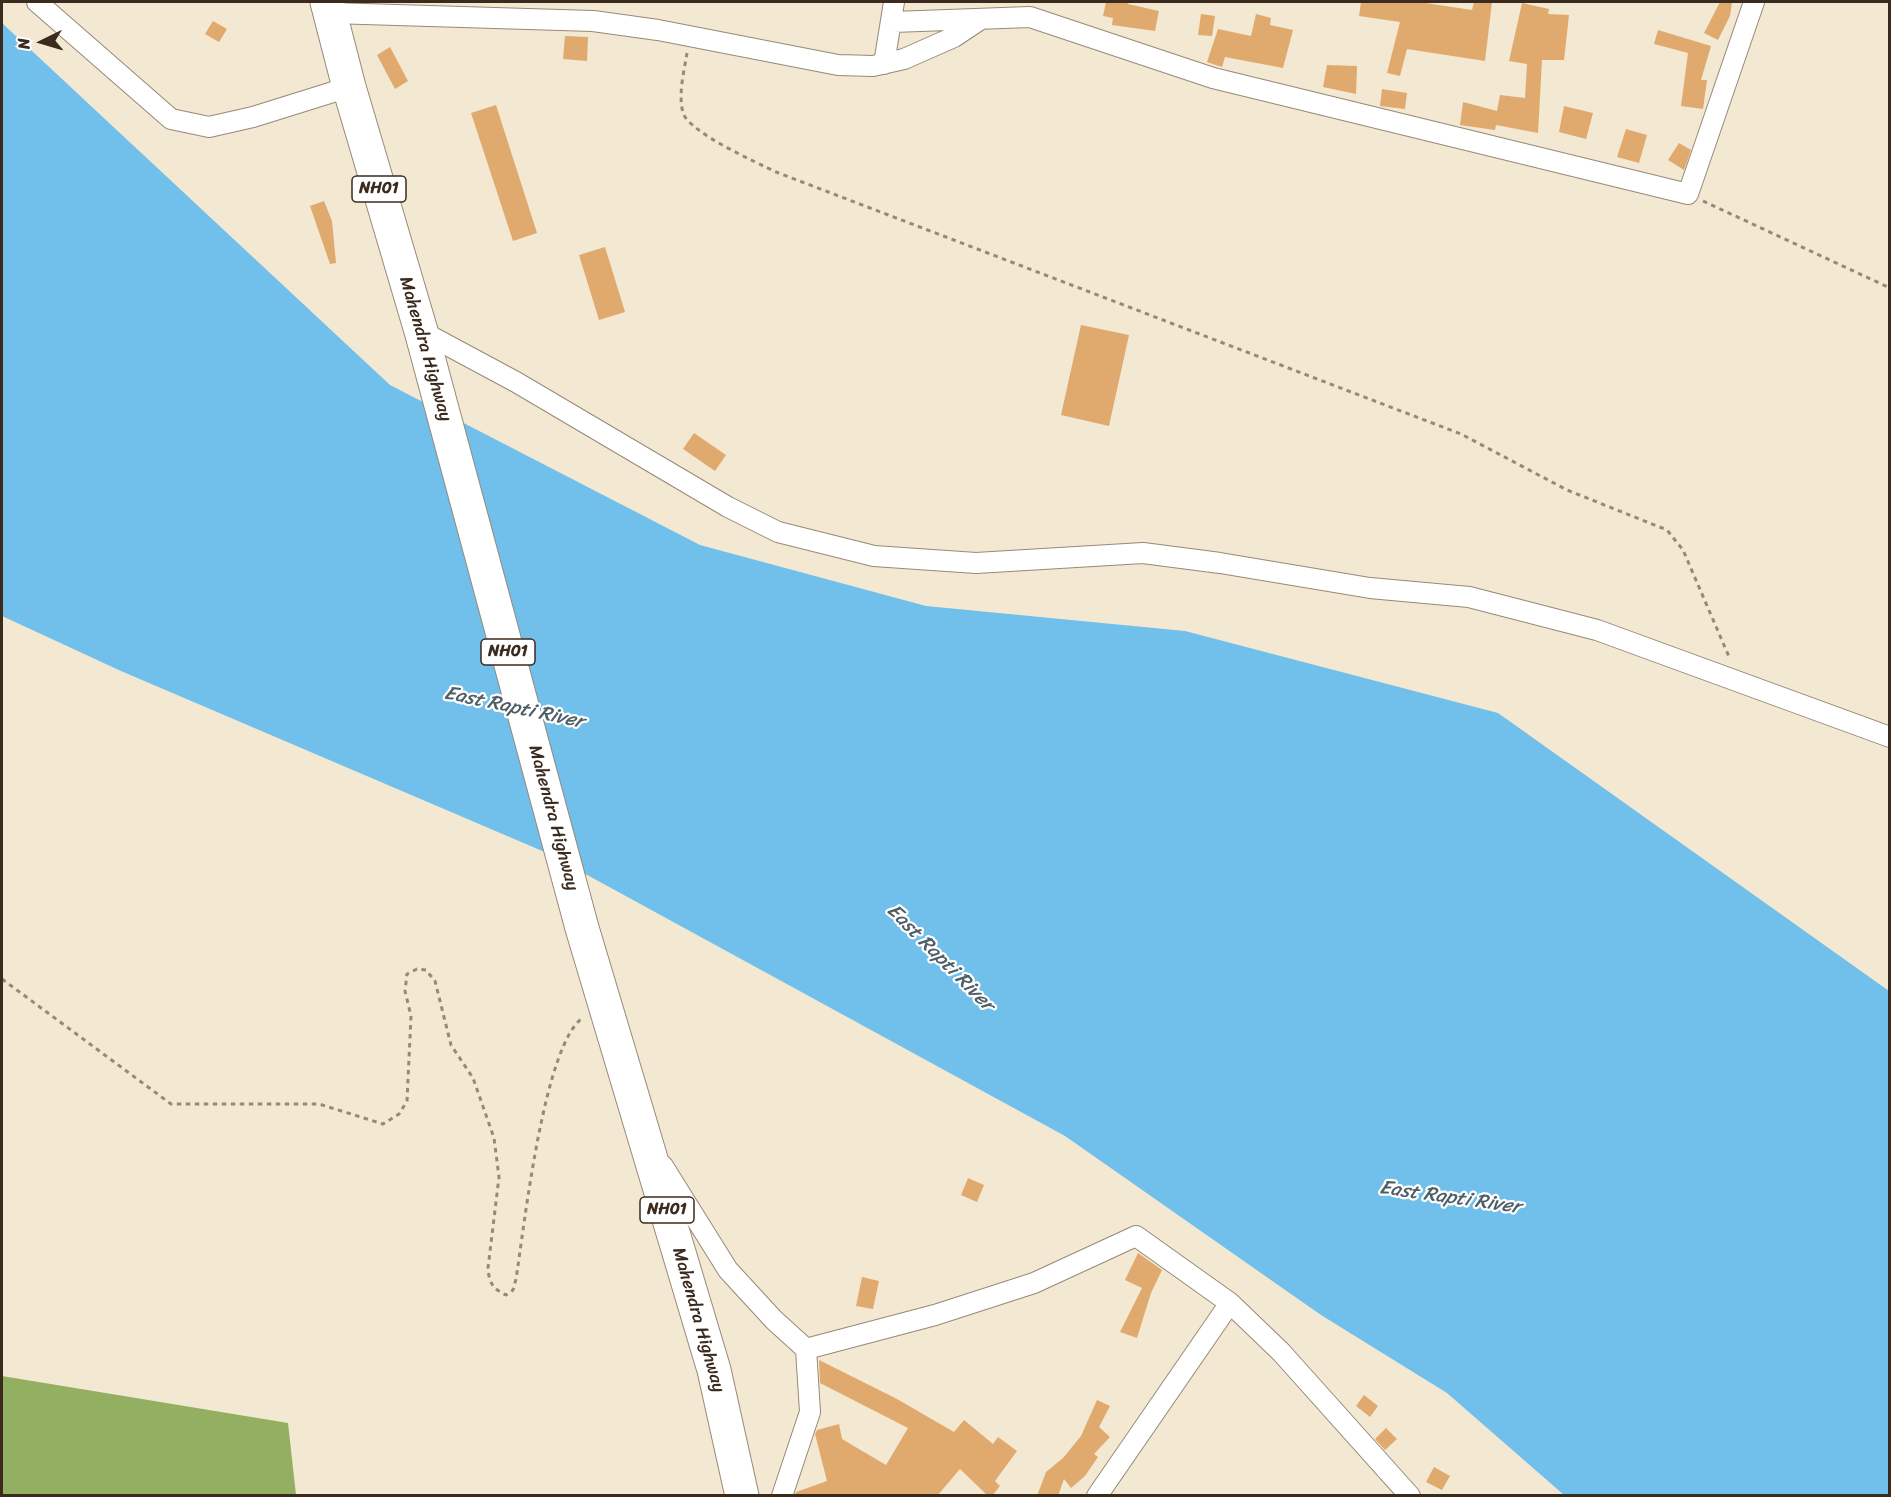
<!DOCTYPE html>
<html>
<head>
<meta charset="utf-8">
<style>
  body { margin:0 }
  #map { position:relative; width:1891px; height:1497px; overflow:hidden; background:#f3e8d1; font-family:Sriracha,sans-serif }
  canvas { display:block }
  .frame { position:absolute; inset:0; border:3px solid #3b2a1e; pointer-events:none }
  .north { position:absolute; left:12px; top:12px; width:60px; height:60px; -webkit-text-stroke:4px #fff; paint-order:stroke; rotate:265deg; font-size:16px; font-weight:700; line-height:24px; text-align:center; color:#3b2a1e }
  .north::after { content:''; display:block; margin:auto; width:21px; height:27px; background:#3b2a1e; clip-path:polygon(50% 0,100% 100%,50% 72%,0 100%) }
</style>
</head>
<body>
<div id="map">
<canvas width="1891" height="1497"></canvas>
<div class="frame"></div>
<div class="north">N</div>
</div>
<script>
const ctx = document.querySelector('canvas').getContext('2d');
ctx.lineJoin = 'round';
function paint(path, color) {
  ctx.fillStyle = color;
  ctx.fill(path, 'evenodd');
}
function stroke(path, color, width, dash) {
  ctx.strokeStyle = color;
  ctx.lineWidth = width;
  ctx.lineCap = dash ? 'butt' : 'round';
  ctx.setLineDash(dash || []);
  ctx.stroke(path);
}
function label(font, color, halo, rows, align = 'center') {
  ctx.font = font + ' Sriracha,sans-serif';
  ctx.lineWidth = 4.5;
  ctx.setLineDash([]);
  ctx.textBaseline = 'middle';
  ctx.strokeStyle = halo;
  ctx.fillStyle = color;
  for (const [text, x, y, turn = 0] of rows) {
    ctx.save();
    ctx.translate(x, y);
    ctx.rotate((+turn || 0) * Math.PI / 180);
    ctx.textAlign = isNaN(turn) ? turn : align;
    if (halo) ctx.strokeText(text, 0, 0);
    ctx.fillText(text, 0, 0);
    ctx.restore();
  }
}
paint(new Path2D(`
  M 2,1376 L 288,1423 L 296,1495 L 2,1495 Z`), '#93b062');
paint(new Path2D(`
  M 2,23 L 390,385 L 700,545 L 926,606 L 1185,631 L 1498,713 L 1889,991 L 1889,1495 L 1564,1495 L 1447,1393 L 1321,1315 L 1065,1136 L 547,853 L 121,671 L 2,616 Z`), '#71bfeb');
paint(new Path2D(`
  M 1106,2 L 1129,2 L 1128,4 L 1159,11 L 1155,31 L 1112,25 L 1113,18 L 1103,16 Z
  M 1361,2 L 1419,2 L 1472,10 L 1474,2 L 1492,2 L 1485,61 L 1407,49 L 1400,76 L 1387,73 L 1400,22 L 1359,16 Z
  M 1720,2 L 1732,2 L 1730,16 L 1718,40 L 1704,33 Z
  M 1522,3 L 1549,9 L 1548,14 L 1569,15 L 1564,60 L 1542,60 L 1538,133 L 1496,125 L 1495,130 L 1460,125 L 1463,102 L 1497,111 L 1500,95 L 1525,98 L 1527,64 L 1509,61 Z
  M 1201,14 L 1215,16 L 1212,36 L 1198,35 Z
  M 1256,14 L 1271,18 L 1270,25 L 1293,30 L 1283,68 L 1225,57 L 1222,67 L 1207,62 L 1218,29 L 1251,36 Z
  M 213,21 L 227,29 L 219,42 L 205,34 Z
  M 1658,30 L 1711,46 L 1701,80 L 1707,80 L 1703,109 L 1681,106 L 1688,53 L 1654,44 Z
  M 565,36 L 588,37 L 587,61 L 563,59 Z
  M 390,47 L 408,81 L 395,89 L 377,55 Z
  M 1327,65 L 1357,66 L 1356,94 L 1323,87 Z
  M 1382,89 L 1407,93 L 1405,109 L 1380,106 Z
  M 496,105 L 537,233 L 513,241 L 471,113 Z
  M 1564,106 L 1593,113 L 1586,139 L 1559,132 Z
  M 1626,129 L 1647,135 L 1639,163 L 1617,157 Z
  M 1679,143 L 1691,150 L 1684,170 L 1668,160 Z
  M 324,201 L 332,221 L 336,263 L 330,264 L 310,206 Z
  M 605,247 L 625,312 L 599,320 L 579,255 Z
  M 1081,325 L 1129,335 L 1109,426 L 1061,415 Z
  M 694,433 L 726,455 L 715,471 L 683,449 Z
  M 968,1178 L 984,1185 L 977,1202 L 961,1195 Z
  M 1138,1253 L 1162,1270 L 1151,1293 L 1137,1338 L 1120,1332 L 1142,1288 L 1125,1280 Z
  M 862,1277 L 879,1281 L 873,1309 L 856,1306 Z
  M 819,1360 L 897,1399 L 954,1432 L 964,1420 L 993,1444 L 998,1437 L 1017,1451 L 995,1481 L 1000,1486 L 992,1496 L 988,1496 L 960,1469 L 937,1496 L 795,1496 L 796,1492 L 827,1481 L 815,1434 L 817,1430 L 839,1424 L 842,1439 L 886,1465 L 908,1428 L 820,1383 Z
  M 1364,1395 L 1378,1406 L 1370,1417 L 1356,1406 Z
  M 1097,1400 L 1110,1406 L 1099,1427 L 1110,1437 L 1094,1454 L 1098,1457 L 1085,1476 L 1071,1488 L 1064,1479 L 1058,1496 L 1037,1496 L 1046,1472 L 1063,1458 L 1081,1436 Z
  M 1386,1428 L 1397,1439 L 1385,1450 L 1375,1439 Z
  M 1434,1467 L 1450,1476 L 1442,1490 L 1426,1482 Z`), '#e0aa6f');
const street = new Path2D(`
  M 37,2 L 171,119 L 209,127 L 253,117 L 349,87
  M 331,13 L 593,21 L 658,30 L 838,65 L 873,66 L 904,59 L 954,37 L 981,19
  M 893,22 L 1030,17 L 1213,78 L 1688,194 L 1754,2
  M 884,64 L 894,2
  M 421,331 L 516,382 L 728,507 L 778,532 L 874,556 L 976,563 L 1143,553 L 1220,563 L 1370,588 L 1469,597 L 1597,630 L 1890,737
  M 663,1166 L 728,1270 L 774,1320 L 806,1349 L 935,1315 L 1034,1283 L 1136,1236 L 1230,1303 L 1281,1352 L 1410,1496
  M 782,1496 L 810,1412 L 806,1349
  M 1097,1496 L 1230,1303`);
const highway = new Path2D(`
  M 327,2 L 349,87 L 421,331 L 582,928 L 714,1370 L 742,1496`);
stroke(street, '#978978', 22);
stroke(highway, '#978978', 35);
stroke(new Path2D(`
  M 687,53 C 684,72 678,94 683,113 C 690,133 756,162 776,172 L 1461,434 L 1567,490 L 1667,530 L 1683,550 L 1730,659
  M 1703,201 L 1890,288
  M 2,979 L 171,1104 L 319,1104 L 383,1124 L 399,1114 L 407,1101 L 411,1016 L 405,991 L 407,974 L 417,969 L 426,970 L 435,981 L 451,1045 L 473,1078 L 494,1138 L 499,1177 L 488,1268 C 489,1283 493,1289 506,1295 L 513,1290 L 516,1279 C 524,1229 544,1041 584,1017`), '#978978', 3, [4.5, 4.5]);
stroke(street, '#fff', 20);
stroke(highway, '#fff', 33);
for (const [x, y, w] of [
  [379,189,54],
  [508,652,54],
  [667,1210,54]
]) {
  const box = new Path2D();
  box.roundRect(x - w / 2, y - 13, w, 26, 4.5);
  ctx.fillStyle = '#fff';
  ctx.fill(box);
  stroke(box, '#3b2a1e', 1.5);
}
label('bold 16px', '#3b2a1e', null, [
  ["NH01",379,189],
  ["NH01",508,652],
  ["NH01",667,1210]
]);
label('18px', '#3b2a1e', '#fff', [
  ["Mahendra Highway",425,349,74],
  ["Mahendra Highway",553,818,75],
  ["Mahendra Highway",698,1320,74]
]);
label('italic 20px', '#4e5e66', '#fff', [
  ["East Rapti River",514,708,12],
  ["East Rapti River",940,958,45],
  ["East Rapti River",1450,1198,8]
]);
</script>
</body>
</html>
